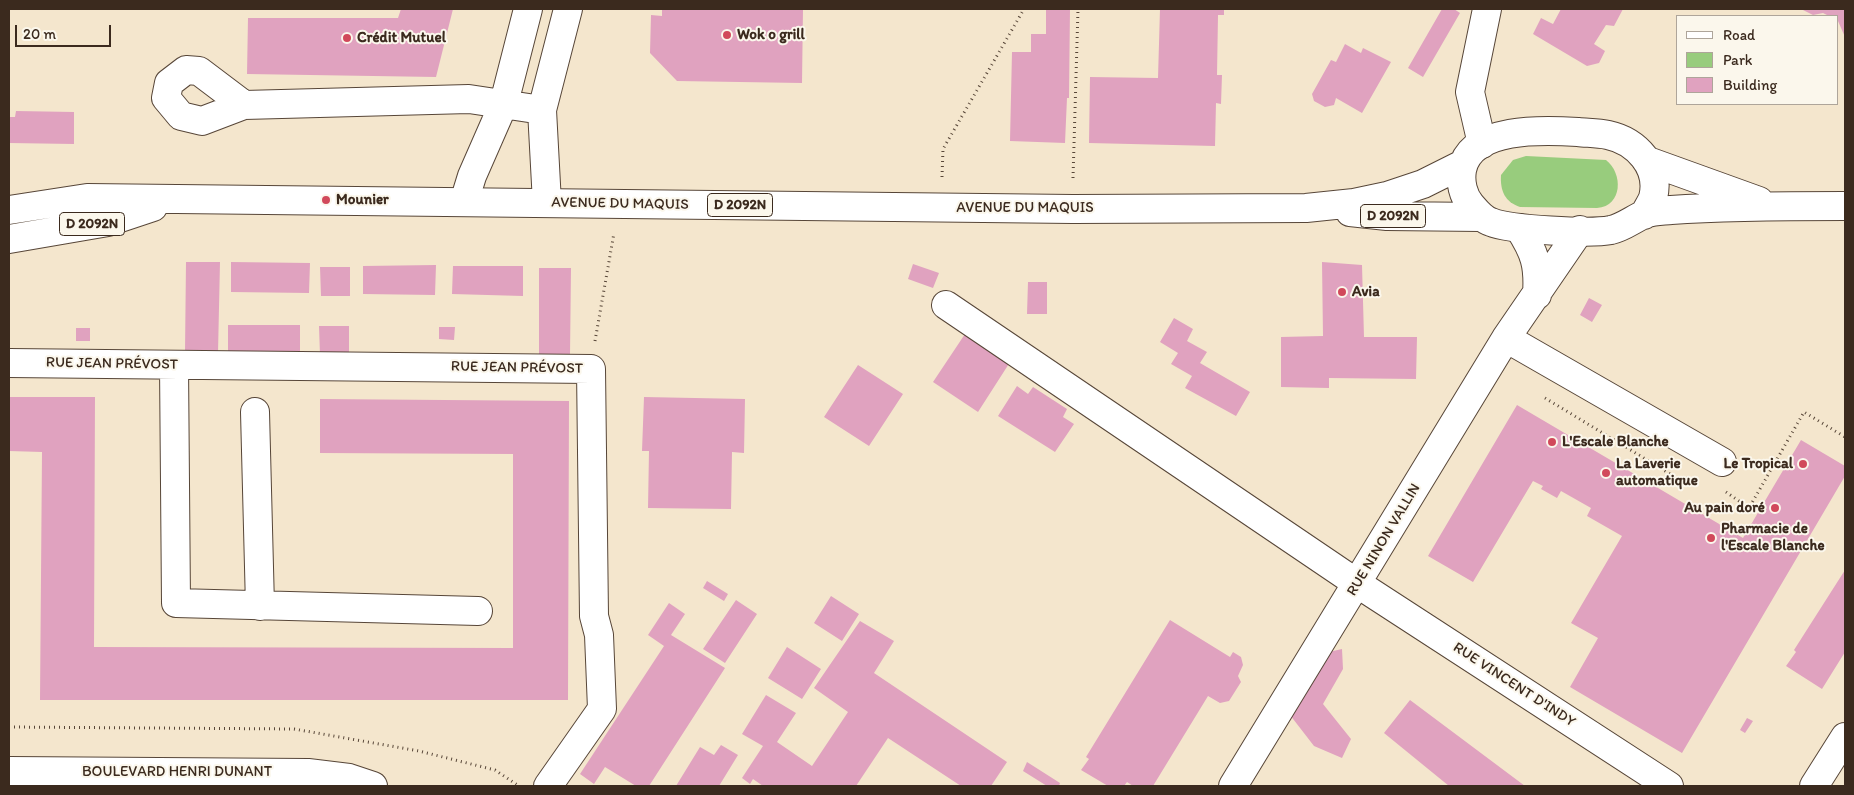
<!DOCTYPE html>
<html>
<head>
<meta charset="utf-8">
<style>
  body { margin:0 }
  #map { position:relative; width:1854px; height:795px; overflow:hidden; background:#f4e6cd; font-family:Itim,sans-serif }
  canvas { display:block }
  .frame { position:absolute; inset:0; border:10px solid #3b2a1e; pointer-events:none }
  .legend { position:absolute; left:1676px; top:15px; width:162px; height:90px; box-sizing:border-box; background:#fbf7ec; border:1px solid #aea59a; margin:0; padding:6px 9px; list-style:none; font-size:15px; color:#3b2a1e }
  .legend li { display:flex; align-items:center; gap:10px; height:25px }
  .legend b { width:25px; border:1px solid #aea59a }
  .scale { position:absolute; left:15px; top:25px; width:96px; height:22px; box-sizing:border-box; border:2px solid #3b2a1e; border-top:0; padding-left:6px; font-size:15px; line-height:18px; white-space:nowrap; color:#3b2a1e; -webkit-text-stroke:4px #fbf7ec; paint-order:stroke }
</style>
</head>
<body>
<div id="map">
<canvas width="1854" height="795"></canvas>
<div class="frame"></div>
<ul class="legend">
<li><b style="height:6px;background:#fff"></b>Road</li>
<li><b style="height:14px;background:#98cc7d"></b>Park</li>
<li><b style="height:14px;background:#e0a2bf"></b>Building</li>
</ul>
<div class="scale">20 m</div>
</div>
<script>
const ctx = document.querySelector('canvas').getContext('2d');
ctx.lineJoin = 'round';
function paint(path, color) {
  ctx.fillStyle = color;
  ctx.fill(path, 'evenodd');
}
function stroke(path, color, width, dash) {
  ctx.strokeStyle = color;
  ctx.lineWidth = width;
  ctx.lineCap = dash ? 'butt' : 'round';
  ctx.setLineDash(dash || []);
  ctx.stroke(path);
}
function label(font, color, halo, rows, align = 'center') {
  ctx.font = font + ' Itim,sans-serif';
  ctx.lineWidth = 4;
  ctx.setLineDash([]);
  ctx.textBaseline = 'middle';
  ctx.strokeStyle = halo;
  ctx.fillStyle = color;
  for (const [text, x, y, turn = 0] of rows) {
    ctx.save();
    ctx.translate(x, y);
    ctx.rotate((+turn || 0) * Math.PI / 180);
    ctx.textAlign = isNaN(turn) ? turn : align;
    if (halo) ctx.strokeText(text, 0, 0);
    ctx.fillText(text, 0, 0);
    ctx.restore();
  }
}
paint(new Path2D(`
  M 1526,156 L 1606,160 C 1623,173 1623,206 1597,208 L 1520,207 C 1505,202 1500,191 1501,175 L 1513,160 Z`), '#98cc7d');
paint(new Path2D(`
  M 401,9 L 453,9 L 436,77 L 247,74 L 248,18 L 398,18 Z
  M 662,9 L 803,9 L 802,83 L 677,81 L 650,53 L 651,15 L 662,16 Z
  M 1046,9 L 1070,9 L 1069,98 L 1067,98 L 1065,143 L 1010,141 L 1012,52 L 1031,52 L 1031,34 L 1046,34 Z
  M 1160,9 L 1224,9 L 1224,15 L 1218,15 L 1217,75 L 1222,75 L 1221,104 L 1216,103 L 1215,146 L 1089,143 L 1090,77 L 1158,78 Z
  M 1442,9 L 1454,9 L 1460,13 L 1423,77 L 1408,68 Z
  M 1561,9 L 1623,9 L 1614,26 L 1606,25 L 1594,44 L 1605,51 L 1599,63 L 1587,66 L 1533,34 L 1541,18 L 1553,24 Z
  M 1801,9 L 1845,9 L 1845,37 L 1838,21 L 1838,16 L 1829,16 L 1823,13 L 1813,15 Z
  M 1345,44 L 1361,53 L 1363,48 L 1391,62 L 1362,113 L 1336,98 L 1334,105 L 1325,107 L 1314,101 L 1312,94 L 1331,60 L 1336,62 Z
  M 16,111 L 74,112 L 74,144 L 9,143 L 9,117 L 15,117 Z
  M 186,262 L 220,262 L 218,353 L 185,352 Z
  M 231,262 L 310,263 L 309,293 L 231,292 Z
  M 1322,262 L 1362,265 L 1364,337 L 1417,337 L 1416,379 L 1329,378 L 1329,388 L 1281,387 L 1281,337 L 1323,336 Z
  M 913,264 L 939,273 L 933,288 L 908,279 Z
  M 436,265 L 435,295 L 363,294 L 363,266 Z
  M 453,266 L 523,266 L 523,296 L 452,294 Z
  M 320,267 L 350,267 L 350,296 L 321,296 Z
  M 539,268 L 571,268 L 570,355 L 539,354 Z
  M 1028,282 L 1047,282 L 1047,314 L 1027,314 Z
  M 1589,298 L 1602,305 L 1592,322 L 1580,315 Z
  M 1174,318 L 1193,329 L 1187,341 L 1207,352 L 1200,363 L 1250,392 L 1236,416 L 1185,388 L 1192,376 L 1171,364 L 1178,353 L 1160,342 Z
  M 228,325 L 300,325 L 300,355 L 228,354 Z
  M 319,326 L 349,326 L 349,355 L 320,355 Z
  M 439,327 L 455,327 L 454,340 L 439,339 Z
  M 76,328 L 90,328 L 90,341 L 76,341 Z
  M 967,331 L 1012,359 L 978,412 L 933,382 Z
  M 858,365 L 903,394 L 869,446 L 824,417 Z
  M 1017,386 L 1028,394 L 1033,387 L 1067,409 L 1063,417 L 1074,424 L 1055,452 L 998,416 Z
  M 9,397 L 95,397 L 94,647 L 513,648 L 513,454 L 320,453 L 320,399 L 569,401 L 568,700 L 40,700 L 42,452 L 9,451 Z
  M 644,397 L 745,399 L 744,453 L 732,452 L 731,509 L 648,508 L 649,451 L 642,451 Z
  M 1517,405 L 1743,538 L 1801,440 L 1845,466 L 1845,476 L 1682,753 L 1570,687 L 1598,638 L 1571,623 L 1622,536 L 1587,516 L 1591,508 L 1561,491 L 1557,498 L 1541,489 L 1543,486 L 1533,481 L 1473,582 L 1428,556 Z
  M 1845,570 L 1845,652 L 1822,689 L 1786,666 L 1796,652 L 1794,650 Z
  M 707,581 L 728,594 L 724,601 L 703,588 Z
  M 831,596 L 859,614 L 842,641 L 814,623 Z
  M 736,600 L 757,614 L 725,663 L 703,649 Z
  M 669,603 L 685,614 L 671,635 L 725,668 L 649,786 L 636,786 L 605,767 L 594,784 L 580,774 L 664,646 L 648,635 Z
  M 1170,620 L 1230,657 L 1233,652 L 1241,657 L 1243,665 L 1238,676 L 1241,682 L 1229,701 L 1220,703 L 1208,696 L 1153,786 L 1133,786 L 1127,782 L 1124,786 L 1108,786 L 1081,770 L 1089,759 L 1086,757 Z
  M 860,621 L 894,641 L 874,673 L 1007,762 L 991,786 L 961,786 L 888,738 L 856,786 L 763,786 L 753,779 L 750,784 L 742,778 L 763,746 L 742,734 L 766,695 L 796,713 L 777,742 L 812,766 L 848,712 L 814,688 Z
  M 787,647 L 821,669 L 802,699 L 768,678 Z
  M 1342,649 L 1343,669 L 1323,704 L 1351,739 L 1342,758 L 1314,746 L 1290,715 L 1329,652 Z
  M 1410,700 L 1525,786 L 1449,786 L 1384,733 Z
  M 1747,718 L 1753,721 L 1745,733 L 1740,730 Z
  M 721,745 L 738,755 L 719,786 L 676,786 L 700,747 L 714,755 Z
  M 1027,762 L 1060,783 L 1059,786 L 1047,786 L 1023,771 Z`), '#e0a2bf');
const minor = new Path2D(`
  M 244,105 L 199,71 L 186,70 L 169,83 L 166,98 L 181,116 L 202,121 L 244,105 L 469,99 L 542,110
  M 1482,144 L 1470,92 L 1487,9
  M 464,202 L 472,176 L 504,103 L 528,9
  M 547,203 L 542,110 L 568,9
  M 1519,228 C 1535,253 1539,265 1537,295
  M 946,305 L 1358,584 L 1669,786
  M 1506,338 L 1722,462
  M 9,363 L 591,369 L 594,616 L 599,635 L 602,709 L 548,786
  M 174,365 L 176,603 L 478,611
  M 255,412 L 260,606
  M 9,771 L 308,773 L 349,778 L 373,786
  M 1233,786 L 1506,338 L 1580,230
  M 1814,786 L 1845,737`);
const major = new Path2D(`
  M 1648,161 L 1759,201
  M 9,210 L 87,198 L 1073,209 L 1306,208 L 1354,203 L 1387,196 L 1423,184 L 1463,164
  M 1350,212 L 1387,216 L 1481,217
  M 1644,215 C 1647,209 1651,203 1653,198 C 1661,167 1636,141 1608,135 C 1598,133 1587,133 1578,132 C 1544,130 1470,126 1462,170 C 1460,182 1463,196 1471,205 C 1477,212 1482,219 1491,222 C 1510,230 1591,234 1611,230 C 1624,227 1633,219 1645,214 C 1653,211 1663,211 1671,210 C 1729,206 1787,206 1845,206
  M 9,239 L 108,222 L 153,207`);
stroke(minor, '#574638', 30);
stroke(major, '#574638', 30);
stroke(new Path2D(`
  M 942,177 L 943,149 L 1024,9
  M 1073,178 L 1078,9
  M 595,341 L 614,233
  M 1545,398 L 1685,483 L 1688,477
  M 1726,492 L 1749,508 L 1804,412 L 1845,437
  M 9,727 L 294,729 L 419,751 L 495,770 L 519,786`), '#574638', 3, [1, 4]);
stroke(minor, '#fff', 28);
stroke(major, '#fff', 28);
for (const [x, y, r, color] of [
  [727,35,5,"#d1495b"],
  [347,38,5,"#d1495b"],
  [326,200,5,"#d1495b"],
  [1342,292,5,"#d1495b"],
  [1552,442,5,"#d1495b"],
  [1803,464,5,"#d1495b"],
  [1606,473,5,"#d1495b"],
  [1775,508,5,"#d1495b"],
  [1711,538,5,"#d1495b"]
]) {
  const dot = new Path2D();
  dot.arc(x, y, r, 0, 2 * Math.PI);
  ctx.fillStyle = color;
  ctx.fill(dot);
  stroke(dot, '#fbf7ec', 2);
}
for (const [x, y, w] of [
  [740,205,65],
  [1393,216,65],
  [92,224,65]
]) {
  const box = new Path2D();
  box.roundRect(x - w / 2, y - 11.5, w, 23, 4);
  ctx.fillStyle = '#fbf7ec';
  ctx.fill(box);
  stroke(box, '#3b2a1e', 1);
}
label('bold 14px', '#3b2a1e', null, [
  ["D 2092N",740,205],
  ["D 2092N",1393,216],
  ["D 2092N",92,224]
]);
label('bold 15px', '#3b2a1e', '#fbf7ec', [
  ["Wok o grill",737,35],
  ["Crédit Mutuel",357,38],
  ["Mounier",336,200],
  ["Avia",1352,292],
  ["L'Escale Blanche",1562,442],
  ["La Laverie",1616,464],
  ["automatique",1616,481],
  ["Le Tropical",1793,464,"right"],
  ["Au pain doré",1765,508,"right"],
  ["Pharmacie de",1721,529],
  ["l'Escale Blanche",1721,546]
], 'left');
label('15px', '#3b2a1e', '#fbf7ec', [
  ["AVENUE DU MAQUIS",620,204,1],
  ["AVENUE DU MAQUIS",1025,208],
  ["RUE JEAN PRÉVOST",112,364,1],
  ["RUE JEAN PRÉVOST",517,368,1],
  ["RUE NINON VALLIN",1384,540,-59],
  ["RUE VINCENT D'INDY",1514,685,33],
  ["BOULEVARD HENRI DUNANT",177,772]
]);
</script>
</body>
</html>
